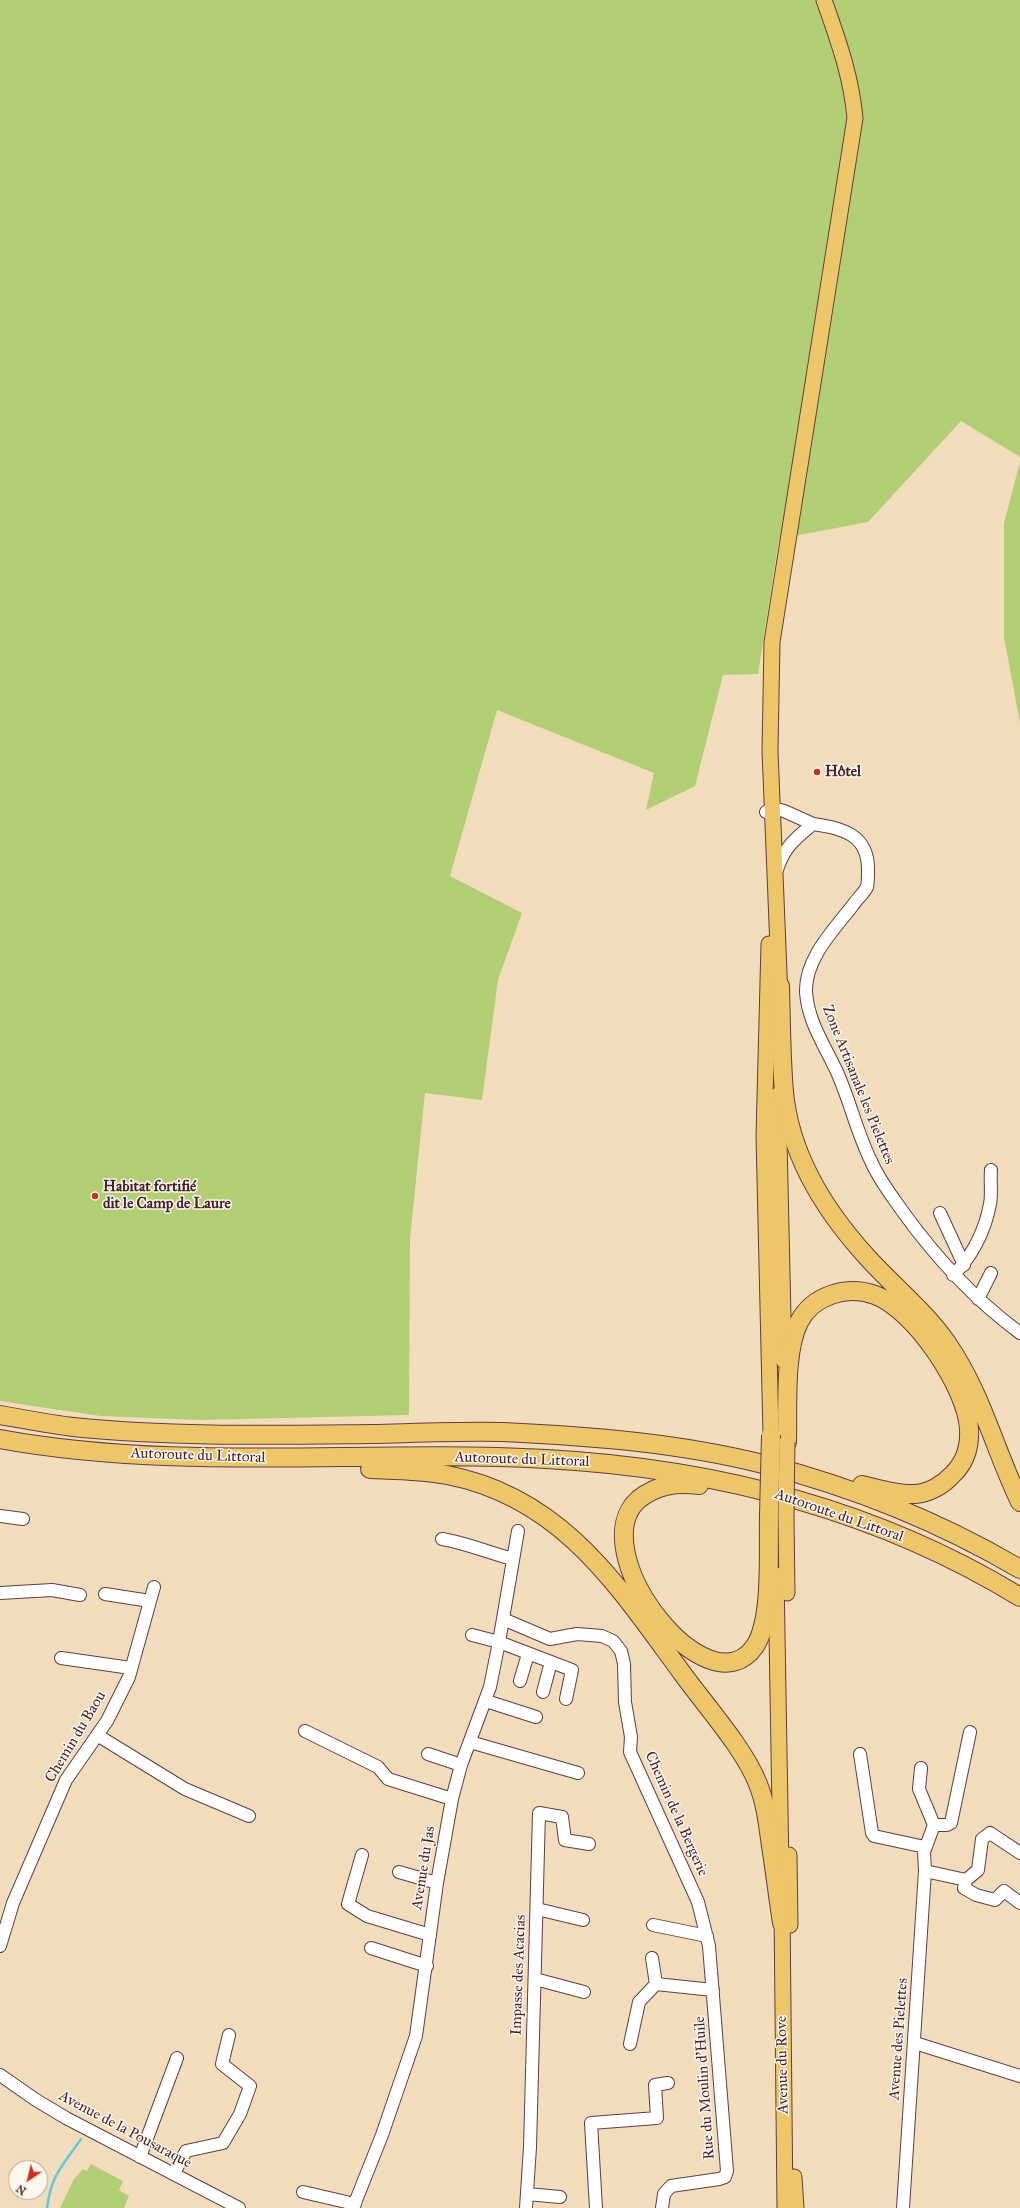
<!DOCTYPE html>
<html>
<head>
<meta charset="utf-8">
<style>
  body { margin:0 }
  #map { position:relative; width:1020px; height:2208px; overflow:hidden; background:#f1ddbc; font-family:"IM FELL Great Primer",serif }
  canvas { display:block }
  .north { position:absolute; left:8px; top:2160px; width:40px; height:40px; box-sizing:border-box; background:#fbf7ec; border:1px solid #b4a19f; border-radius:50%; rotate:215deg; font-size:11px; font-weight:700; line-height:16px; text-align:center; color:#4a1f2b }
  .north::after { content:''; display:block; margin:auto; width:14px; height:18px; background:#c8321e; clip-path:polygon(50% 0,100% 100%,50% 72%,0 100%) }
</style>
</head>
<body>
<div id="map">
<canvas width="1020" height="2208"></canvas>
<div class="north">N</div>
</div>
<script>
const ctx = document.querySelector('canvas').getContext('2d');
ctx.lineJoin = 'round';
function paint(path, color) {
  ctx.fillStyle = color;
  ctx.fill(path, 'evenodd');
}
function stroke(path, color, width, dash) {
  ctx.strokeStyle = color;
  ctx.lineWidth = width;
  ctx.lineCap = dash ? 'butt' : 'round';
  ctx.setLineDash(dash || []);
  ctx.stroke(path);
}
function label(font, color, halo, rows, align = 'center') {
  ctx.font = font + ' "IM FELL Great Primer",serif';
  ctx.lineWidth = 3;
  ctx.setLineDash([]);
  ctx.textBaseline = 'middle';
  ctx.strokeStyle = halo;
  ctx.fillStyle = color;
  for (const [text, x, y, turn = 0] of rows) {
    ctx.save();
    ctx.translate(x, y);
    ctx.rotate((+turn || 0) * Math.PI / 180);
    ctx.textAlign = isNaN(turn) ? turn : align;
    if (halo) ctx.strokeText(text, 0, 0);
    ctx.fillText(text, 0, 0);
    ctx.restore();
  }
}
paint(new Path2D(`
  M 0,0 L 1020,0 L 1020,457 L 961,421 L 868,522 L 779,539 L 758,674 L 723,675 L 695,786 L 646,810 L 654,773 L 497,710 L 450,876 L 522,913 L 498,980 L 482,1100 L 425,1093 L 410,1238 L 409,1415 L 200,1420 L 100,1416 L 0,1401 Z
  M 1020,462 L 1020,723 L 1004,637 L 1004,523 Z
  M 91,2164 L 123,2181 L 119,2190 L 129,2196 L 124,2208 L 60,2208 L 74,2179 L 83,2169 L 87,2171 Z`), '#b2ce74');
stroke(new Path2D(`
  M 47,2208 C 51,2175 63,2165 81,2139`), '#5fc8da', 2.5);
const minor = new Path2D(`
  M 766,812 L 773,808 L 784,811 L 813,824 C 795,839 784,847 777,870
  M 813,824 C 843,828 869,835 868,871 C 868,876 868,883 867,887 C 864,893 857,899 853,905 C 834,930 805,958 806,992 C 808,1022 825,1046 837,1072 C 850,1101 857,1133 871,1161 C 879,1180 892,1196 903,1212 C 937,1259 974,1299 1020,1333
  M 940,1213 L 964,1265
  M 953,1275 C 972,1257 985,1231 990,1204 C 992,1193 990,1181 991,1170
  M 978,1299 L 991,1273
  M 0,1516 L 23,1519
  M 442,1539 C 467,1543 489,1553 513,1559
  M 0,1593 L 52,1590 L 80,1595
  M 105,1594 L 150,1601
  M 503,1619 L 550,1639 L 577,1634 L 602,1636 L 613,1641 L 621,1651 L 624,1664 L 625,1702 L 631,1737 L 630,1752 L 698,1902 L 709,1946 L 727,2171 L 725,2177 L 719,2179 L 671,2186 L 664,2194 L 662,2208
  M 472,1635 L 499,1642 L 572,1670 L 566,1699
  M 61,1658 L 131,1668
  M 520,1681 L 528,1654
  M 543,1692 L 551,1662
  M 486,1701 L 536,1717
  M 305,1731 L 378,1767 L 388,1779 L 452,1799
  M 97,1735 L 185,1789 L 249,1816
  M 470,1742 L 578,1773
  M 428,1754 L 461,1765
  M 860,1754 L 872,1833 L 874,1836 L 925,1847
  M 921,1768 L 919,1789 L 934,1825
  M 934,1825 L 947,1825 L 951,1823 L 970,1732
  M 362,1855 L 348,1904 L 367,1916 L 430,1935
  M 925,1871 L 924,1852 L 934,1825
  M 399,1872 L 437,1883
  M 966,1880 L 964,1888 L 976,1895 L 995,1900 L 1004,1891 L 1020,1903
  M 537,1909 L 583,1920
  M 653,1925 L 707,1936
  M 0,1946 L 13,1903 L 66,1780 L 107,1721 L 129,1677 L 154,1587
  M 371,1948 L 427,1966
  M 652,1958 L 656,1984
  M 535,1979 L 584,1992
  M 915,2043 L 1020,2076
  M 630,2044 L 639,2002 L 656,1984 L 713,1990
  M 0,2075 L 36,2100 L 66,2118 L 239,2208
  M 140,2157 L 177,2058
  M 174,2173 L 186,2151 L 223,2143 L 240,2114 L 250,2086 L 222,2064 L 229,2035
  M 303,2192 L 355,2204
  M 527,2194 L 560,2197
  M 353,2208 L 382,2135 L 416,2036 L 437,1883 L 452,1799 L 461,1765 L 490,1687 L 499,1642 L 518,1531
  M 526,2208 L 530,2147 L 539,1813 L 562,1817 L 565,1840 L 589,1844
  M 596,2208 L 591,2123 L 657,2118 L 655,2085 L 668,2083
  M 903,2208 L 925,1871 L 966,1880 L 978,1870 L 982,1839 L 990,1833 L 1020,1853`);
const major = new Path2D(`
  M 769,944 L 764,1136 L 771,1435
  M 780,997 L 770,751 L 772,642 L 855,118 C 851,75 838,40 824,0
  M 778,1095 L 784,1361
  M 786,1517 L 787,1593
  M 776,1575 L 781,1869
  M 789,1855 L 790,1925
  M 782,1911 L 785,2208
  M 794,2177 L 796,2208`);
const highway = new Path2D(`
  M 780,986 C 781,1021 781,1057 784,1092 C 790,1155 825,1211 867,1257 C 893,1286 924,1310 947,1343 C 982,1394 994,1448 1020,1502
  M 0,1415 C 24,1419 48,1424 73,1427 C 172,1437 272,1435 372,1434 C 415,1433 460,1431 503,1432 C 590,1436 679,1443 763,1464 C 853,1487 940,1522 1020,1569
  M 0,1439 C 181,1472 364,1449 546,1459 C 713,1468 876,1509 1020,1597
  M 787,1442 C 788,1407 784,1352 799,1322 C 813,1295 847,1285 875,1295 C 914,1309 967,1388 969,1429 C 970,1447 965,1463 952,1475 C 943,1485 929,1493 915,1494 C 898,1495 879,1489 862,1485
  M 370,1469 C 396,1470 422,1470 447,1475 C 562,1497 618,1586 682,1673 C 705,1705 744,1748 758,1784 C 766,1804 768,1825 771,1846 C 775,1871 778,1897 782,1923
  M 699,1485 C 676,1482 657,1485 639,1499 C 580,1550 709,1715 755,1646 C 773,1619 768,1548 769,1515`);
stroke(minor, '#633c41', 14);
stroke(major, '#633c41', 17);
stroke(highway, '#633c41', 20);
stroke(minor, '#fff', 12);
stroke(major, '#ecc669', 15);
stroke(highway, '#ecc669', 18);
const majorBridge = new Path2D(`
  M 786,1517 L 787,1442`);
const highwayBridge = new Path2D(`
  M 769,1515 L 771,1435`);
stroke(majorBridge, '#633c41', 17, []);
stroke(highwayBridge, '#633c41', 20, []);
stroke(majorBridge, '#ecc669', 15);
stroke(highwayBridge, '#ecc669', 18);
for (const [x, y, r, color] of [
  [817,772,4,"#c8321e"],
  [95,1196,4,"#c8321e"]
]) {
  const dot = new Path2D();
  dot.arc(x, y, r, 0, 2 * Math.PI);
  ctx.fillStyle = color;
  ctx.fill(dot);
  stroke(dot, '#fbf7ec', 1.5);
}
label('bold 15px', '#4a1f2b', '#fbf7ec', [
  ["Hôtel",825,772],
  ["Habitat fortifié",103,1187],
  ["dit le Camp de Laure",103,1204]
], 'left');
label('15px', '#4a1f2b', '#fbf7ec', [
  ["Zone Artisanale les Pielettes",858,1085,68],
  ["Autoroute du Littoral",198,1456,2],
  ["Autoroute du Littoral",522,1460,2],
  ["Autoroute du Littoral",839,1516,19],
  ["Chemin du Baou",76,1737,-59],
  ["Chemin de la Bergerie",676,1814,66],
  ["Avenue du Jas",424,1868,-81],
  ["Impasse des Acacias",519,1975,-88],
  ["Avenue des Pielettes",899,2039,-86],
  ["Avenue du Rove",783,2065,-91],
  ["Rue du Moulin d'Huile",705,2088,-94],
  ["Avenue de la Pousaraque",125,2130,28]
]);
</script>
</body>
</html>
